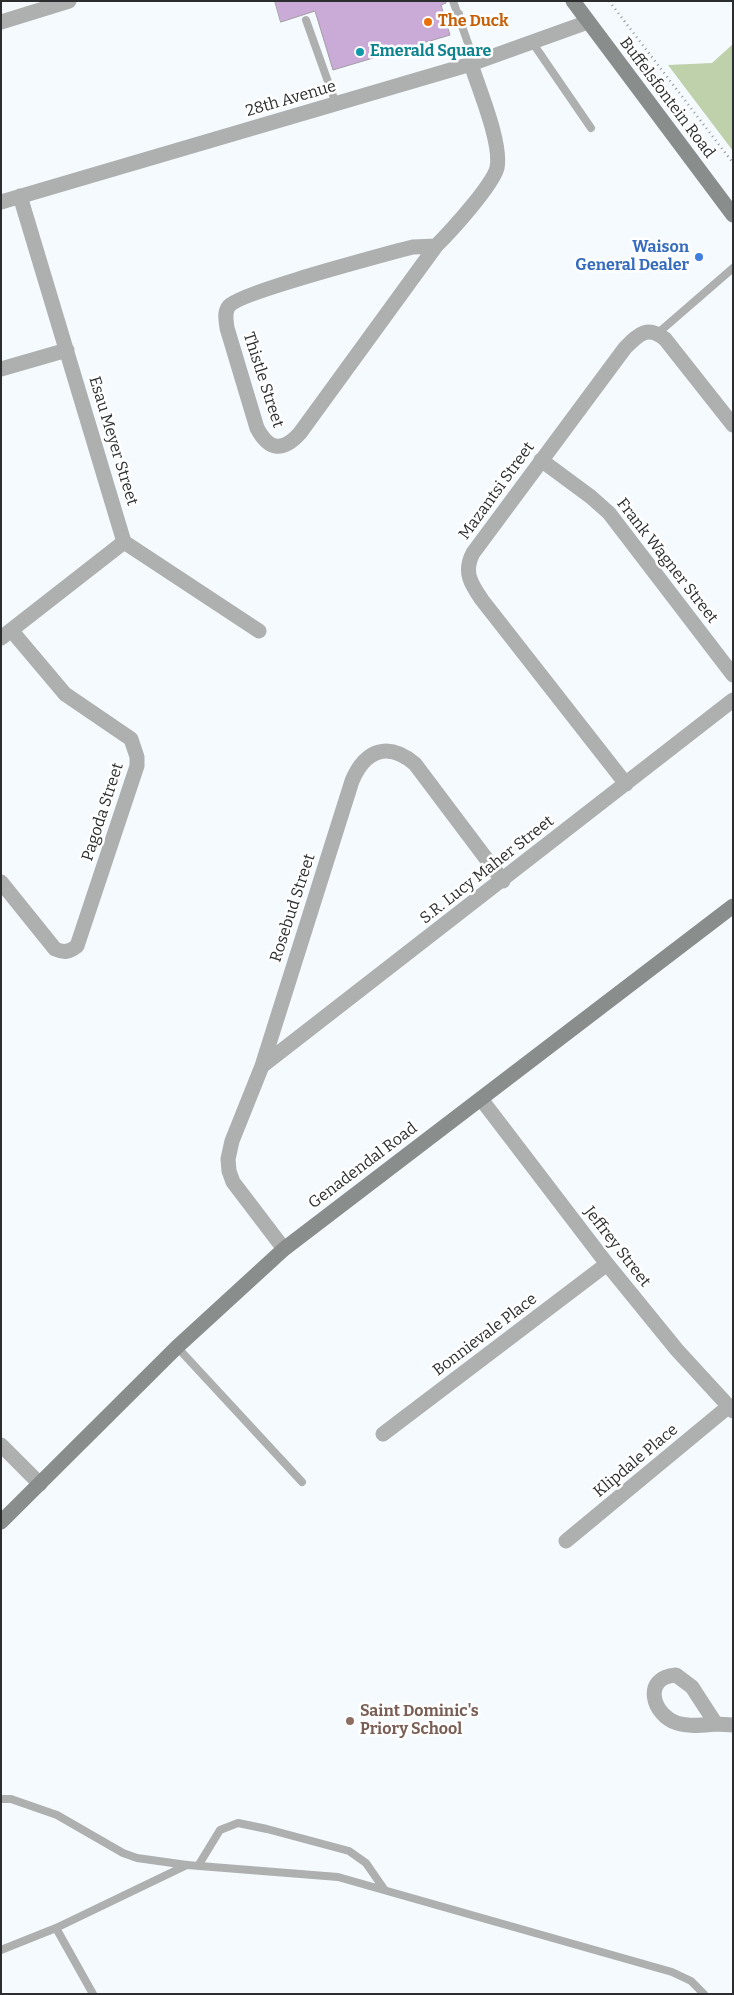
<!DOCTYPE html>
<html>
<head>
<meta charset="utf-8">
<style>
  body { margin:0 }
  #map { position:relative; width:734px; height:1995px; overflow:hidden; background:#f4fafe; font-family:Bitter,serif }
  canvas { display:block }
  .frame { position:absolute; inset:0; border:2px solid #2b2d2e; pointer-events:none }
</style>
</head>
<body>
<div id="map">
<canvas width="734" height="1995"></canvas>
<div class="frame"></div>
</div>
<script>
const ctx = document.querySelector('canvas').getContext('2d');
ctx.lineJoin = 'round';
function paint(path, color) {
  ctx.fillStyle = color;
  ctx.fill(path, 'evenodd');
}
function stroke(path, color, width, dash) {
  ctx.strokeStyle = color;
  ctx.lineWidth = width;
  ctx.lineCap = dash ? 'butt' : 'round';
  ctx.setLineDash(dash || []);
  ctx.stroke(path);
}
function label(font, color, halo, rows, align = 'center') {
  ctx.font = font + ' Bitter,serif';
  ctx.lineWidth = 5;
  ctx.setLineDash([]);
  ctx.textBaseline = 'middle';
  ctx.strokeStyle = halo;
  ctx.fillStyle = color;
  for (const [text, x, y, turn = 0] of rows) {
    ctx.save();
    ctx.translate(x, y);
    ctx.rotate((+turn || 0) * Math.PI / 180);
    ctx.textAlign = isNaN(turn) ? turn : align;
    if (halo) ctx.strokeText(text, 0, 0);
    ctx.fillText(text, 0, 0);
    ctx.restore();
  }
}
paint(new Path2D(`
  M 733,44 L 733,151 L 668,65 L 712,63 Z`), '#bfd1ab');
const building = new Path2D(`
  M 275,1 L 446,1 L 446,3 L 441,5 L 450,35 L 333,70 L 315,11 L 281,22 Z`);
paint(building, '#caaad7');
stroke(building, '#a19da2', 1);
stroke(new Path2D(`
  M 609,1 L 733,163`), '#929698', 2.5, [1, 4]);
stroke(new Path2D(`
  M 453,1 L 469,46 L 471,64
  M 444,17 L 459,14
  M 306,20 L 336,104
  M 532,42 L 591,128
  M 658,333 L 733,268
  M 177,1347 L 302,1482
  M 1,1799 L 11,1799 L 57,1815 L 123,1853 L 137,1858 L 187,1865 L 338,1877 L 672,1972 L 691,1981 L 704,1994
  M 198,1866 L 220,1830 L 238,1823 L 267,1829 L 349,1851 L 366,1863 L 384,1889
  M 56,1928 L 93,1994
  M 1,1950 L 56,1928 L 187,1865`), '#adb0af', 8);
stroke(new Path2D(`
  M 1,22 L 69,1
  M 20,196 L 124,542 L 259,631
  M 1,202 L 471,64 L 588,22
  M 436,246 L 413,247 L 401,250 C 376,257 239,293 229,306 C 224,312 226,320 227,328 L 257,428 C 269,451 283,452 300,433 L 436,246 C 451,231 492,186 497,168 C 502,143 479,90 471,64
  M 1,369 L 67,350
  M 541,460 L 591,497 L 609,513 L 733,675
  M 1,638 L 124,542
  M 626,784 L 482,600 C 471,584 463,572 473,553 L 625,348 C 639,334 647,325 665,339 L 733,425
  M 1,882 L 55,949 C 64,953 69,952 77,946 L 137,766 L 137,757 L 131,739 L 65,694 L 11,630
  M 262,1066 L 733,700
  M 481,1099 L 607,1264 L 677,1350 L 733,1411
  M 284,1249 L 233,1182 L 229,1171 L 228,1159 L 232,1141 L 262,1066 L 352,781 C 365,750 388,741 415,764 L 503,881
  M 383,1434 L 607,1264
  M 1,1445 L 40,1484
  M 566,1541 L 728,1407
  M 676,1675 L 692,1687 L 716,1724 C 703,1725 689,1727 677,1723 C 652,1715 642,1677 676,1675 Z
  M 716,1724 L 733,1725`), '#adb0af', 15);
stroke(new Path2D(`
  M 573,1 L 733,215
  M 1,1522 L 177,1347 L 284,1249 L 733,906`), '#898d8c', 15);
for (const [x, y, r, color] of [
  [428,22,5,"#e8710a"],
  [360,52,5,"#0f9aa8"],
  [699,257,5,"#3f7fe0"],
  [350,1721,5,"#8d6e63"]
]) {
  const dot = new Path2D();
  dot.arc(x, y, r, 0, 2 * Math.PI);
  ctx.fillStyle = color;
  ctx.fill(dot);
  stroke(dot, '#fff', 2);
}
label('bold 16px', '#c56008', '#fff', [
  ["The Duck",438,22]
], 'left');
label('bold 16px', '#0d838f', '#fff', [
  ["Emerald Square",370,52]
], 'left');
label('16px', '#2b2d2e', '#fff', [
  ["Buffelsfontein Road",667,98,53],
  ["28th Avenue",291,99,-16],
  ["Thistle Street",263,380,72],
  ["Esau Meyer Street",113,441,73],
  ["Mazantsi Street",497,491,-54],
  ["Frank Wagner Street",667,561,52],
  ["Pagoda Street",103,812,-72],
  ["S.R. Lucy Maher Street",487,870,-38],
  ["Rosebud Street",293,908,-72],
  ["Genadendal Road",363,1166,-37],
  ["Jeffrey Street",617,1247,52],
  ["Bonnievale Place",485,1335,-37],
  ["Klipdale Place",636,1461,-40]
]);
label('bold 16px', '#366cbe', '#fff', [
  ["Waison",689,248],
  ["General Dealer",689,266]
], 'right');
label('bold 16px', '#785e54', '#fff', [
  ["Saint Dominic's",360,1712],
  ["Priory School",360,1730]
], 'left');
</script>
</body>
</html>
